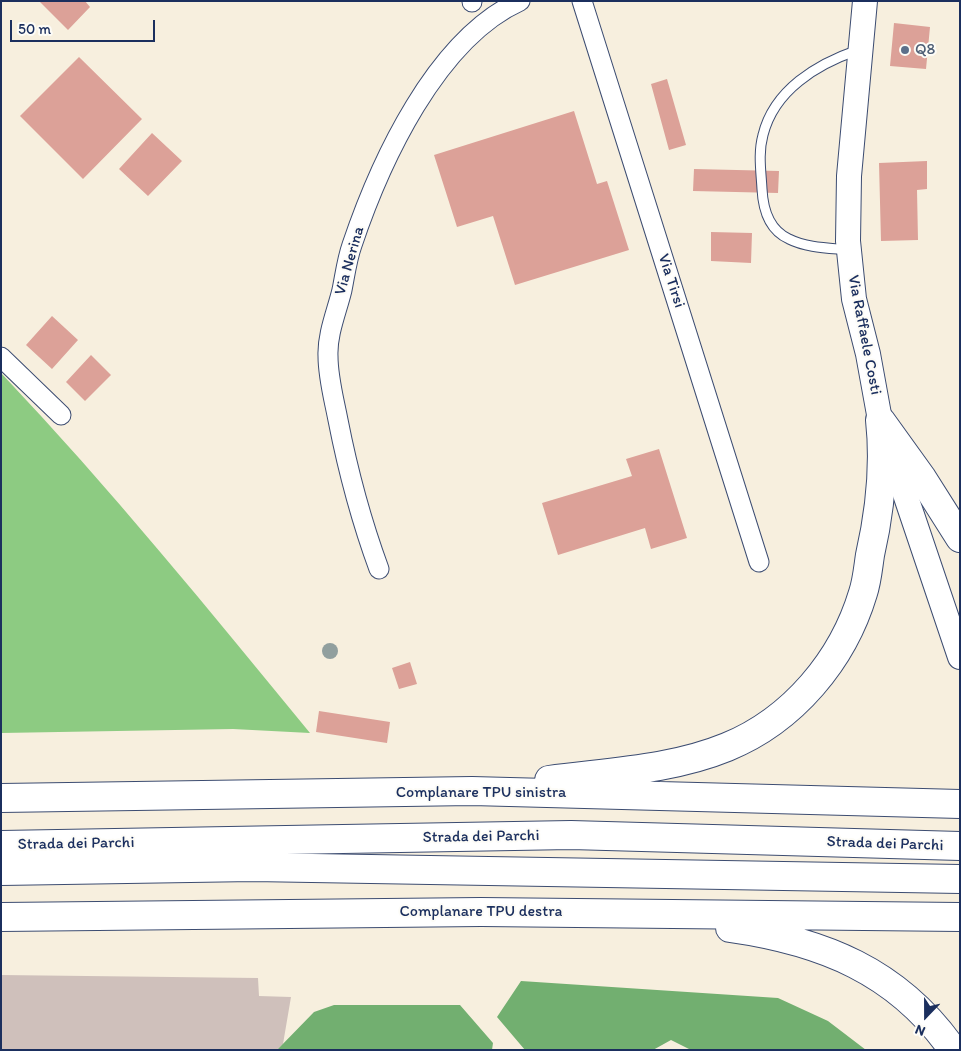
<!DOCTYPE html>
<html>
<head>
<meta charset="utf-8">
<style>
  body { margin:0 }
  #map { position:relative; width:961px; height:1051px; overflow:hidden; background:#f7efde; font-family:Itim,sans-serif }
  canvas { display:block }
  .frame { position:absolute; inset:0; border:2px solid #1b2f5e; pointer-events:none }
  .north { position:absolute; left:901px; top:991px; width:50px; height:50px; -webkit-text-stroke:4px #fdfcf7; paint-order:stroke; rotate:202deg; font-size:14px; font-weight:700; line-height:20px; text-align:center; color:#1b2f5e }
  .north::after { content:''; display:block; margin:auto; width:18px; height:22px; background:#1b2f5e; clip-path:polygon(50% 0,100% 100%,50% 72%,0 100%) }
  .scale { position:absolute; left:10px; top:20px; width:145px; height:22px; box-sizing:border-box; border:2px solid #1b2f5e; border-top:0; padding-left:6px; font-size:15px; line-height:18px; white-space:nowrap; color:#1b2f5e; -webkit-text-stroke:4px #fdfcf7; paint-order:stroke }
</style>
</head>
<body>
<div id="map">
<canvas width="961" height="1051"></canvas>
<div class="frame"></div>
<div class="north">N</div>
<div class="scale">50 m</div>
</div>
<script>
const ctx = document.querySelector('canvas').getContext('2d');
ctx.lineJoin = 'round';
function paint(path, color) {
  ctx.fillStyle = color;
  ctx.fill(path, 'evenodd');
}
function stroke(path, color, width, dash) {
  ctx.strokeStyle = color;
  ctx.lineWidth = width;
  ctx.lineCap = dash ? 'butt' : 'round';
  ctx.setLineDash(dash || []);
  ctx.stroke(path);
}
function label(font, color, halo, rows, align = 'center') {
  ctx.font = font + ' Itim,sans-serif';
  ctx.lineWidth = 4;
  ctx.setLineDash([]);
  ctx.textBaseline = 'middle';
  ctx.strokeStyle = halo;
  ctx.fillStyle = color;
  for (const [text, x, y, turn = 0] of rows) {
    ctx.save();
    ctx.translate(x, y);
    ctx.rotate((+turn || 0) * Math.PI / 180);
    ctx.textAlign = isNaN(turn) ? turn : align;
    if (halo) ctx.strokeText(text, 0, 0);
    ctx.fillText(text, 0, 0);
    ctx.restore();
  }
}
paint(new Path2D(`
  M 1,975 L 258,978 L 259,996 L 291,997 L 283,1044 L 277,1050 L 1,1050 Z`), '#cfc0bb');
paint(new Path2D(`
  M 1,373 C 110,488 210,611 310,733 L 233,729 L 1,733 Z`), '#8dcb82');
paint(new Path2D(`
  M 521,981 L 778,998 L 828,1021 L 866,1050 L 691,1050 L 671,1040 L 653,1050 L 525,1050 L 497,1017 Z
  M 334,1005 L 460,1005 L 493,1043 L 492,1050 L 277,1050 L 314,1012 Z`), '#72af70');
paint(new Path2D(`
  M 39,1 L 85,1 L 90,7 L 68,30 Z
  M 894,23 L 930,27 L 926,69 L 890,66 Z
  M 79,57 L 142,119 L 83,179 L 20,116 Z
  M 667,79 L 686,145 L 669,150 L 651,84 Z
  M 574,111 L 597,184 L 607,181 L 629,250 L 515,285 L 493,216 L 457,227 L 434,155 Z
  M 152,133 L 182,161 L 148,196 L 119,169 Z
  M 927,161 L 927,189 L 917,190 L 918,240 L 881,241 L 879,163 Z
  M 694,169 L 779,171 L 778,193 L 693,191 Z
  M 711,232 L 752,233 L 751,263 L 711,261 Z
  M 52,316 L 78,340 L 52,369 L 26,345 Z
  M 91,355 L 111,375 L 85,401 L 66,382 Z
  M 659,449 L 687,538 L 651,549 L 645,528 L 558,555 L 542,503 L 632,476 L 626,459 Z
  M 410,662 L 417,684 L 399,689 L 392,668 Z
  M 319,711 L 390,722 L 387,743 L 316,732 Z`), '#dca198');
const service = new Path2D(`
  M 849,250 C 829,248 807,248 789,239 C 769,230 763,209 762,189 C 761,171 758,153 763,135 C 774,90 817,64 858,50`);
const minor = new Path2D(`
  M 582,1 L 759,562
  M 472,2 L 472,1
  M 1,357 L 61,415
  M 379,569 C 361,520 348,471 338,420 C 334,399 328,378 328,356 C 327,334 337,311 342,290 C 345,275 347,259 352,245 C 380,162 436,39 520,1`);
const tertiary = new Path2D(`
  M 865,1 L 849,176 L 848,241 L 854,299 L 868,354 L 880,420 L 960,657`);
const motorway = new Path2D(`
  M 881,421 L 922,478 L 960,538
  M 549,780 C 609,772 671,770 727,747 C 793,720 843,660 863,593 C 867,581 868,568 870,555 C 880,511 885,466 880,420
  M 1,798 L 472,791 L 960,804
  M 1,845 L 571,835 L 960,846
  M 1,871 L 253,867 L 960,879
  M 1,917 L 481,912 L 960,917
  M 730,928 C 822,941 898,971 953,1050`);
stroke(service, '#3c4c71', 11);
stroke(minor, '#3c4c71', 21);
stroke(tertiary, '#3c4c71', 26);
stroke(motorway, '#3c4c71', 30);
stroke(service, '#fff', 9);
stroke(minor, '#fff', 19);
stroke(tertiary, '#fff', 24);
stroke(motorway, '#fff', 28);
ctx.fillStyle = '#919f9e';
for (const [x, y] of [
  [330,651]
]) {
  ctx.beginPath();
  ctx.arc(x, y, 8, 0, 2 * Math.PI);
  ctx.fill();
}
for (const [x, y, r, color] of [
  [905,50,5,"#5c6f8a"]
]) {
  const dot = new Path2D();
  dot.arc(x, y, r, 0, 2 * Math.PI);
  ctx.fillStyle = color;
  ctx.fill(dot);
  stroke(dot, '#fdfcf7', 2);
}
label('16px', '#4e5e75', '#fdfcf7', [
  ["Q8",915,50]
], 'left');
label('16px', '#1b2f5e', '#fdfcf7', [
  ["Via Nerina",350,261,-74],
  ["Via Tirsi",671,281,72],
  ["Via Raffaele Costi",864,335,79],
  ["Complanare TPU sinistra",481,793],
  ["Strada dei Parchi",481,837,-1],
  ["Strada dei Parchi",76,844,-1],
  ["Strada dei Parchi",885,844,2],
  ["Complanare TPU destra",481,912]
]);
</script>
</body>
</html>
